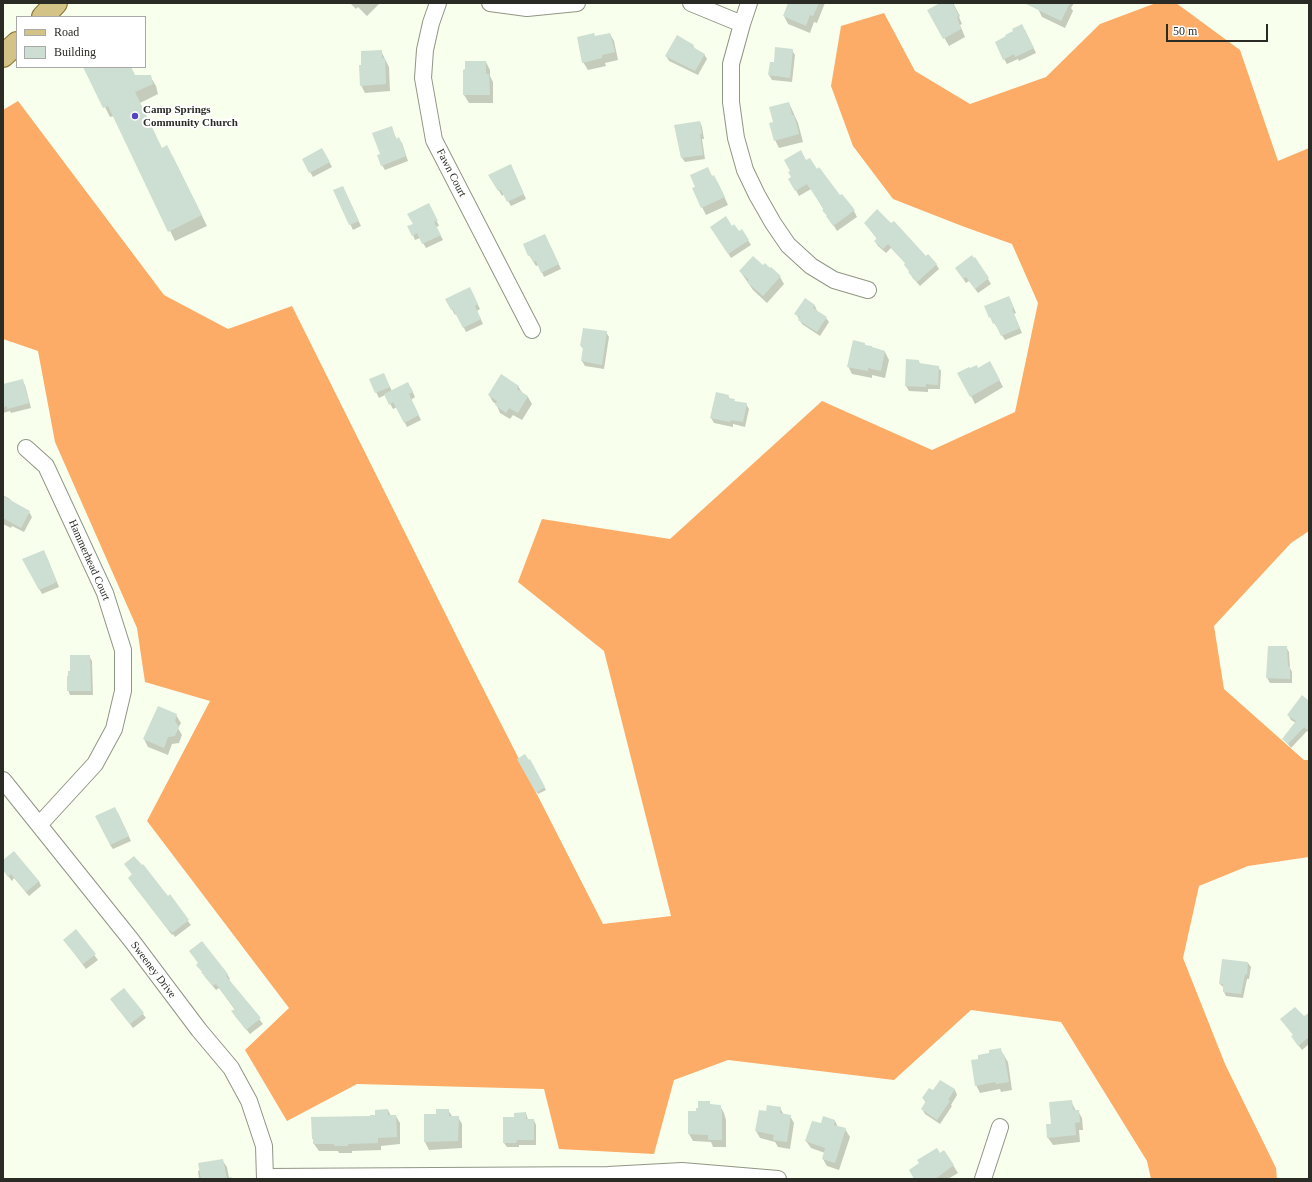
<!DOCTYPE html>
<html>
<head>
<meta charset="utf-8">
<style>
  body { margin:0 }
  #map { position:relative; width:1312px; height:1182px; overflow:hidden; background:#f8ffec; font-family:Georgia,serif }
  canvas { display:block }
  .frame { position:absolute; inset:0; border:4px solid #292b24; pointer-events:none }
  .legend { position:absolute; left:16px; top:16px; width:130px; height:52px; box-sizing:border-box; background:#fff; border:1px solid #a9aaa7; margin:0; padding:5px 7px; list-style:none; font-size:12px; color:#292b24 }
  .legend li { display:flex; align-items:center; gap:8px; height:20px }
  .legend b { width:20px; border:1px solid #a9aaa7 }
  .scale { position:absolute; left:1166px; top:24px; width:102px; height:18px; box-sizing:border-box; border:2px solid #292b24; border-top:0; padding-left:5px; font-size:12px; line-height:14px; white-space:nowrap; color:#292b24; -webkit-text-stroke:3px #fff; paint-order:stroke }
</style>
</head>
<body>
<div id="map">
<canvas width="1312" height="1182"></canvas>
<div class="frame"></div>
<ul class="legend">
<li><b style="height:5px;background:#d4c386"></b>Road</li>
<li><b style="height:11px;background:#cddfd3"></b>Building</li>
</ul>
<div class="scale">50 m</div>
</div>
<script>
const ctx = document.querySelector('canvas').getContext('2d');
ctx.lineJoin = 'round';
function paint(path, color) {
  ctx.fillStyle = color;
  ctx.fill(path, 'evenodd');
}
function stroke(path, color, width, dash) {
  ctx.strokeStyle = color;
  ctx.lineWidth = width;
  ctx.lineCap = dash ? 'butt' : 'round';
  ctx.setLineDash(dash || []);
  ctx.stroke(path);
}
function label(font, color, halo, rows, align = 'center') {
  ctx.font = font + ' Georgia,serif';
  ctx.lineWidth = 4;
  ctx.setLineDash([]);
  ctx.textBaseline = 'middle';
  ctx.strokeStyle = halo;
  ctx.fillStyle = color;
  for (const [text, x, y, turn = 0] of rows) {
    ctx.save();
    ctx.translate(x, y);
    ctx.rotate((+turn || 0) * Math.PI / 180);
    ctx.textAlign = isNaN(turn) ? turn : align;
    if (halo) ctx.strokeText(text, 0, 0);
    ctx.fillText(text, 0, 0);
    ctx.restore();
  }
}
paint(new Path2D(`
  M 1156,3 L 1176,3 L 1240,50 L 1278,161 L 1309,148 L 1309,531 L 1291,543 L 1214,626 L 1224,689 L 1304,760 L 1309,760 L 1309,857 L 1248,866 L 1199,886 L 1183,958 L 1225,1064 L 1276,1168 L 1277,1179 L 1151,1179 L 1147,1161 L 1061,1022 L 971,1010 L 894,1080 L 728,1060 L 674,1080 L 654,1154 L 559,1149 L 544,1089 L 357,1084 L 287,1121 L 245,1050 L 289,1008 L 147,821 L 210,701 L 145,682 L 137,628 L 55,442 L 38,351 L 3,339 L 3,110 L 18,101 L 164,295 L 228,329 L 292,306 L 464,651 L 603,924 L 671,916 L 604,651 L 518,582 L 542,519 L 670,539 L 822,401 L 932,450 L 1015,412 L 1038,303 L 1012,244 L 962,226 L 893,199 L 853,146 L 831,86 L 841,26 L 884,13 L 915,71 L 970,104 L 1046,77 L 1100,24 Z`), '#fcac66');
paint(new Path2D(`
  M 350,3 L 380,3 L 367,16 L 358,7 L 356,9 Z
  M 789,3 L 825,3 L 817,23 L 814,22 L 810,33 L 788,24 L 784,16 Z
  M 942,3 L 953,3 L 960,16 L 959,17 L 962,24 L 960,25 L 965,37 L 949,46 L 928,10 Z
  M 1041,3 L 1074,3 L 1071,8 L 1073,11 L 1065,28 L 1042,17 L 1038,9 Z
  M 1025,30 L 1036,53 L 1019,61 L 1018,59 L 1007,64 L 1004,59 Z
  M 610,34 L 614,41 L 618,60 L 605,63 L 606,66 L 588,70 L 583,62 L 595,37 Z
  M 693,46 L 696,50 L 704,54 L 707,59 L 698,75 L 669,61 L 666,56 Z
  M 792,50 L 795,55 L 792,82 L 772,80 L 769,75 L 771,63 L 775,63 Z
  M 381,51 L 389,67 L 390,91 L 365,93 L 361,85 L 363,66 Z
  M 486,62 L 490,70 L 490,76 L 493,82 L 493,103 L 469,103 L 464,95 L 464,71 Z
  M 85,67 L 131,67 L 135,76 L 150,76 L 156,86 L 158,94 L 140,103 L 162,149 L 173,157 L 207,226 L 175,241 L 114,116 L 110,117 Z
  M 789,103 L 798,123 L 803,142 L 779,148 L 775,140 L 774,123 Z
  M 700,122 L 702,127 L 704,139 L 702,139 L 705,159 L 685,162 L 682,158 Z
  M 391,127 L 397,140 L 399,139 L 402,143 L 408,161 L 385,170 L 382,165 L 381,154 Z
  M 322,149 L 332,167 L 313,177 L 303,160 Z
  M 806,161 L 816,171 L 854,211 L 857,217 L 837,231 L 811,189 L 799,196 L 790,179 Z
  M 513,170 L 526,199 L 511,206 L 504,194 L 502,196 L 498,189 Z
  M 712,176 L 718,183 L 728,205 L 706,215 L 702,207 Z
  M 343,187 L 361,226 L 353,230 L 334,191 Z
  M 431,209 L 439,226 L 436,227 L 443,240 L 426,248 L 420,238 L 415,240 L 413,235 L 414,224 Z
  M 865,223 L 926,257 L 936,264 L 939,269 L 920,286 L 912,277 L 906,264 L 891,248 L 886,253 L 878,246 L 875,241 L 877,239 Z
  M 732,227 L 748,240 L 751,245 L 731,258 L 714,232 Z
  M 547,240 L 561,269 L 544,277 L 539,265 L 536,266 L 529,255 Z
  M 975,258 L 991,284 L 978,293 L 969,281 L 966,283 L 956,268 Z
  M 763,267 L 780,277 L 784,284 L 767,303 L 753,290 L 740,271 Z
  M 472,293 L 480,309 L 477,311 L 483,324 L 466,332 L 457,313 L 455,315 L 447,300 Z
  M 1009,297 L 1016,313 L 1014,314 L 1022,333 L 1005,340 L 993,321 Z
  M 805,300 L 815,306 L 817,311 L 817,312 L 826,318 L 829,322 L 820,336 L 802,324 L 796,314 Z
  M 606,332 L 609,337 L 604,369 L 585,366 L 582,361 L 584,350 L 581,346 Z
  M 865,344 L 866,346 L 885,352 L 889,360 L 885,378 L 872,375 L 872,378 L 852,374 L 848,366 Z
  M 919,361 L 920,364 L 938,367 L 941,371 L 940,389 L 928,389 L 928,392 L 909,391 L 906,386 Z
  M 994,370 L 1003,387 L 975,404 L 971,396 Z
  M 386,379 L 392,391 L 411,388 L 415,397 L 411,400 L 421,420 L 407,427 L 397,407 L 393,409 L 385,395 L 379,398 L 370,380 Z
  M 22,381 L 25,385 L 31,408 L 11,413 L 10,411 L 3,413 L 3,386 Z
  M 518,386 L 523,394 L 528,397 L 532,404 L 522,420 L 513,415 L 510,419 L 500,413 L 496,404 L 493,402 L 489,395 Z
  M 728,396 L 730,399 L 734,400 L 735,402 L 746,404 L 749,409 L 745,427 L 733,424 L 733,427 L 714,423 L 711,418 Z
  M 3,495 L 10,499 L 12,502 L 29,512 L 32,517 L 24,532 L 12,526 L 11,528 L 3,524 Z
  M 46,555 L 59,587 L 42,594 L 24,560 Z
  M 1269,647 L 1286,647 L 1289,652 L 1290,668 L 1292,672 L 1292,683 L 1270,683 L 1267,678 Z
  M 89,656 L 92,661 L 93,695 L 70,695 L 68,690 Z
  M 1309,702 L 1309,733 L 1307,731 L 1291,748 L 1284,739 L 1296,723 L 1291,720 L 1288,715 Z
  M 176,715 L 181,723 L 178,728 L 182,735 L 179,743 L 172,744 L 168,755 L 148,747 L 144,739 Z
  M 525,755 L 546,790 L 538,794 L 518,759 Z
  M 118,813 L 131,841 L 113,849 L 110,845 Z
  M 3,862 L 39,881 L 41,886 L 29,896 L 14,878 L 12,881 L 3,870 Z
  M 128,869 L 168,897 L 191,925 L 175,937 L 173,934 L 172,935 L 132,883 L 132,874 Z
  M 76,931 L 98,960 L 86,969 L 67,944 Z
  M 1248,963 L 1251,967 L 1249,979 L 1247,979 L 1243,998 L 1226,996 L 1224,992 L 1224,988 L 1220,984 Z
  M 199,964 L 227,974 L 230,979 L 229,980 L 263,1024 L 250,1034 L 235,1016 L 235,1010 L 219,988 L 216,990 L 205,977 Z
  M 124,989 L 146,1018 L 133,1028 L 114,1004 Z
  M 1304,1018 L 1309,1021 L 1309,1044 L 1302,1050 L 1295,1041 L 1294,1036 Z
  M 1000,1049 L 1008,1062 L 1012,1090 L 1001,1092 L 1000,1089 L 980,1093 L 976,1085 L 980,1059 Z
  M 940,1081 L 955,1090 L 957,1095 L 951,1105 L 952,1106 L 940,1124 L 925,1114 L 922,1109 L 926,1103 L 923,1098 L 933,1092 Z
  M 1071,1101 L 1076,1111 L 1078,1111 L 1082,1118 L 1083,1130 L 1079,1130 L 1080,1142 L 1053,1145 L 1048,1138 L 1052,1125 Z
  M 709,1102 L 711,1105 L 720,1106 L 724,1113 L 726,1120 L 726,1147 L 713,1147 L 711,1142 L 693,1141 L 689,1134 L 697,1112 Z
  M 780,1108 L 784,1115 L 790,1116 L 794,1123 L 790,1149 L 778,1147 L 775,1142 L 760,1138 L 756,1131 L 767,1112 Z
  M 388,1110 L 391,1116 L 396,1116 L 400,1123 L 400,1144 L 381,1146 L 381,1150 L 352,1151 L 352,1153 L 339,1153 L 338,1151 L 319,1151 L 314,1144 Z
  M 448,1110 L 452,1116 L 458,1117 L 462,1124 L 462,1148 L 429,1150 L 425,1142 L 425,1115 L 437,1115 Z
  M 526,1113 L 528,1120 L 534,1120 L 536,1125 L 536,1145 L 519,1145 L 519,1147 L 507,1147 L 504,1143 L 514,1118 Z
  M 835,1121 L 838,1127 L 845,1129 L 850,1137 L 839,1170 L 827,1166 L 823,1159 L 825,1153 L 811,1148 L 806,1141 L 821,1125 Z
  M 939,1154 L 953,1165 L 958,1173 L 948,1179 L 915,1179 Z
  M 222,1160 L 227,1167 L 229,1178 L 231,1177 L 232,1179 L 199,1179 L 198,1171 Z`), '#0003');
paint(new Path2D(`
  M 788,3 L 819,3 L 813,16 L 810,15 L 806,26 L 783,16 Z
  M 940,3 L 952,3 L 959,16 L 957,17 L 961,29 L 943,39 L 927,10 Z
  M 1024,3 L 1070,3 L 1061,21 Z
  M 1022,24 L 1034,48 L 1015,57 L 1014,54 L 1003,60 L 995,42 L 1006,36 L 1005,35 L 1013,31 L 1012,29 Z
  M 594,33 L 595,36 L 610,33 L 615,52 L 602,55 L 602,58 L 582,63 L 577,37 Z
  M 677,35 L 694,45 L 693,47 L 705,54 L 695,71 L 665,56 Z
  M 775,47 L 793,49 L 790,78 L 768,75 L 770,62 L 774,62 Z
  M 382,50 L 382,58 L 385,58 L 386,84 L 360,86 L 359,65 L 361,65 L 361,51 Z
  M 465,61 L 486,61 L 486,74 L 489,74 L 490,95 L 463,95 L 463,70 L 465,69 Z
  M 83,67 L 131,67 L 135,75 L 151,75 L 153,84 L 135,92 L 162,148 L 167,145 L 202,215 L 168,232 L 108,106 L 103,108 Z
  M 789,102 L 792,115 L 794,115 L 799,134 L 774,141 L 769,123 L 773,122 L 769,107 Z
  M 700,121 L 702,134 L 700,134 L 703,155 L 681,158 L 674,125 Z
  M 392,126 L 396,139 L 399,137 L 406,156 L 381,166 L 377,155 L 380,154 L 372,133 Z
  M 322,148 L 330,162 L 309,173 L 302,159 Z
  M 801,150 L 806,160 L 810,158 L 817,169 L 819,167 L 840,195 L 842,194 L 855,210 L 833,226 L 826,216 L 827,216 L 822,210 L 824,209 L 807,184 L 795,191 L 788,179 L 791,177 L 788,172 L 790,171 L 784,160 Z
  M 511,164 L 524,194 L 507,202 L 501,190 L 498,191 L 488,175 Z
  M 708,167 L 712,176 L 714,175 L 725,197 L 701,208 L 692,188 L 695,187 L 690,175 Z
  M 343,186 L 359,221 L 349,225 L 333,190 Z
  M 429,203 L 438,221 L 434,222 L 441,235 L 422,244 L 417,233 L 412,236 L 407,226 L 413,224 L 407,214 Z
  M 877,209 L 891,223 L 894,221 L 926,256 L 928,254 L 937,264 L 917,282 L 908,272 L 909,271 L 904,265 L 905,263 L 888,244 L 883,249 L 874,241 L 877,238 L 864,223 Z
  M 726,216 L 732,226 L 734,224 L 739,231 L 742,229 L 749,240 L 728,254 L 710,227 Z
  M 545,234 L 559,264 L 541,273 L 536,261 L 533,262 L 530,255 L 528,256 L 523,244 Z
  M 972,255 L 974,258 L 975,257 L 989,278 L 975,289 L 966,277 L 963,279 L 955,268 Z
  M 753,256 L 763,265 L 765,263 L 770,268 L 771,267 L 781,276 L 763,296 L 747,282 L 749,280 L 739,271 Z
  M 470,287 L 478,304 L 475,306 L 481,319 L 463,328 L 453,309 L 451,310 L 445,299 Z
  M 1009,296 L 1014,308 L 1012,309 L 1020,328 L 1001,336 L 995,323 L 993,324 L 990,317 L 989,318 L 984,306 Z
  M 805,298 L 815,305 L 813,308 L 827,317 L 817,332 L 798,320 L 800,317 L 794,314 Z
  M 583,328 L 607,331 L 602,365 L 581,361 L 583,347 L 580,346 Z
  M 853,340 L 865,343 L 865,345 L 872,346 L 872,347 L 885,351 L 881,371 L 868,368 L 868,371 L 847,367 Z
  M 906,359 L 919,360 L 919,363 L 939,366 L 938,385 L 926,384 L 926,387 L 905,386 Z
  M 990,361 L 1000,380 L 970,397 L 957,373 L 969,367 L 970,368 L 977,365 L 978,368 Z
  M 384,373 L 390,387 L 375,393 L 369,379 Z
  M 501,374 L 519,386 L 517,389 L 528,396 L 518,413 L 509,408 L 506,413 L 495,405 L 497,401 L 488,395 Z
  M 23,379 L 29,403 L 7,409 L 7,406 L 3,408 L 3,384 Z
  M 408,382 L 413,392 L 409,394 L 419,415 L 404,423 L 393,402 L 389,405 L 384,394 Z
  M 716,392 L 729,395 L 728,398 L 735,399 L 734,401 L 747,403 L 743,422 L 731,420 L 730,422 L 710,418 Z
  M 3,496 L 30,511 L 21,528 L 3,518 Z
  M 44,550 L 57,582 L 39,590 L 22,559 Z
  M 1268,646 L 1287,646 L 1288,666 L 1290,667 L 1290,679 L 1266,678 Z
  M 70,655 L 90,655 L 91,691 L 67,691 L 67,676 L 68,676 L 68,671 L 70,671 Z
  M 1302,695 L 1309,701 L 1309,731 L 1304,727 L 1288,744 L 1282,739 L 1296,721 L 1287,715 Z
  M 158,706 L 177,714 L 175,721 L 179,727 L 175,736 L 168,737 L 164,748 L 143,739 Z
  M 525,754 L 529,760 L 530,759 L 545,787 L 536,793 L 517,759 Z
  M 115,807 L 129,836 L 110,845 L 95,816 Z
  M 14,851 L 39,881 L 26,892 L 11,874 L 8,877 L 3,870 L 3,860 Z
  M 134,856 L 142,865 L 143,864 L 168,896 L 170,894 L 189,920 L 172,933 L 170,930 L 169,931 L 128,878 L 132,874 L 124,864 Z
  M 76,929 L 96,954 L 83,964 L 63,940 Z
  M 202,941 L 228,974 L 226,976 L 261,1018 L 246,1030 L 231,1011 L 235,1009 L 216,984 L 213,986 L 201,972 L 202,972 L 196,965 L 198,963 L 189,951 Z
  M 1222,959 L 1248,962 L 1247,975 L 1245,974 L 1241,994 L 1223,992 L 1223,984 L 1219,984 Z
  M 124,988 L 144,1013 L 130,1024 L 110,999 Z
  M 1295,1007 L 1304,1016 L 1309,1013 L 1309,1037 L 1298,1046 L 1291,1036 L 1293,1035 L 1280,1019 Z
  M 1001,1048 L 1002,1054 L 1004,1054 L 1009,1082 L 996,1084 L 995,1082 L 975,1086 L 971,1060 L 978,1059 L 978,1055 L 989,1053 L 989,1050 Z
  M 940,1080 L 955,1089 L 948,1100 L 950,1101 L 937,1120 L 921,1109 L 926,1101 L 922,1098 L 929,1088 L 933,1090 Z
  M 1072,1100 L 1073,1110 L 1079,1110 L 1080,1122 L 1075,1123 L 1076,1135 L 1047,1138 L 1046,1124 L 1051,1124 L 1049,1102 Z
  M 698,1101 L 710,1101 L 710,1104 L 721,1105 L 721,1111 L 722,1111 L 722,1140 L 708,1140 L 708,1135 L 688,1134 L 688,1111 L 696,1111 L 696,1108 L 698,1108 Z
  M 767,1105 L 781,1107 L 780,1113 L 791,1115 L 787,1142 L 773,1140 L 774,1135 L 755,1131 L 759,1110 L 766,1111 Z
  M 388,1109 L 388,1115 L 396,1115 L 397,1137 L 378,1138 L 378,1143 L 348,1144 L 348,1146 L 334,1146 L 334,1144 L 313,1144 L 313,1139 L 312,1139 L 311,1117 L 370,1116 L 370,1115 L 375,1115 L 375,1110 Z
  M 436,1109 L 449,1109 L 449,1116 L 459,1116 L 458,1141 L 424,1142 L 424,1114 L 436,1114 Z
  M 526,1112 L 526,1119 L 534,1119 L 534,1140 L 517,1140 L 516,1143 L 503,1143 L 503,1117 L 514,1117 L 514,1113 Z
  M 823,1116 L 835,1120 L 834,1125 L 846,1128 L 835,1163 L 822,1159 L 825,1148 L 805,1141 L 812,1121 L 821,1123 Z
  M 937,1148 L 940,1153 L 944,1150 L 954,1165 L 935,1179 L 914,1179 L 909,1170 L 919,1163 L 917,1160 Z
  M 223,1159 L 227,1179 L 201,1179 L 198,1163 Z`), '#cddfd3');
const minor = new Path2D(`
  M 438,3 L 431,23 L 425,50 L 423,78 L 434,140 L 532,330
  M 490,3 L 527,8 L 577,3
  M 691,3 L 742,24
  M 749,3 L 742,24 L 731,64 L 731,102 L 736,138 L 745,170 L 757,195 L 773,223 L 788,245 L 811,266 L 834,280 L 868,290
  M 26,448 L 46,466 L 105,593 L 123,650 L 123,691 L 114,729 L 95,764 L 39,825
  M 3,780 L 132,941 L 199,1030 L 231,1068 L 249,1101 L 264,1146 L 265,1179
  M 265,1177 L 608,1175 L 682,1171 L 778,1179
  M 983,1179 L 1000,1127`);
const primary = new Path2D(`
  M 43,17 L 56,3
  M 3,56 L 17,43`);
stroke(minor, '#909685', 18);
stroke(primary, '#867430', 24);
stroke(minor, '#fff', 16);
stroke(primary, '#d4c386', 22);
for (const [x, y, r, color] of [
  [135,116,4,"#5347bf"]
]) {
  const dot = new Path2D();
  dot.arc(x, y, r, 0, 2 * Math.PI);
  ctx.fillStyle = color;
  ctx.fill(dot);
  stroke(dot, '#fff', 1.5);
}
label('bold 11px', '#292b24', '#fff', [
  ["Camp Springs",143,110],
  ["Community Church",143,123]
], 'left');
label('11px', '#292b24', '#fff', [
  ["Fawn Court",451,173,63],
  ["Hammerhead Court",89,560,66],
  ["Sweeney Drive",153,970,53]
]);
</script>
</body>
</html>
